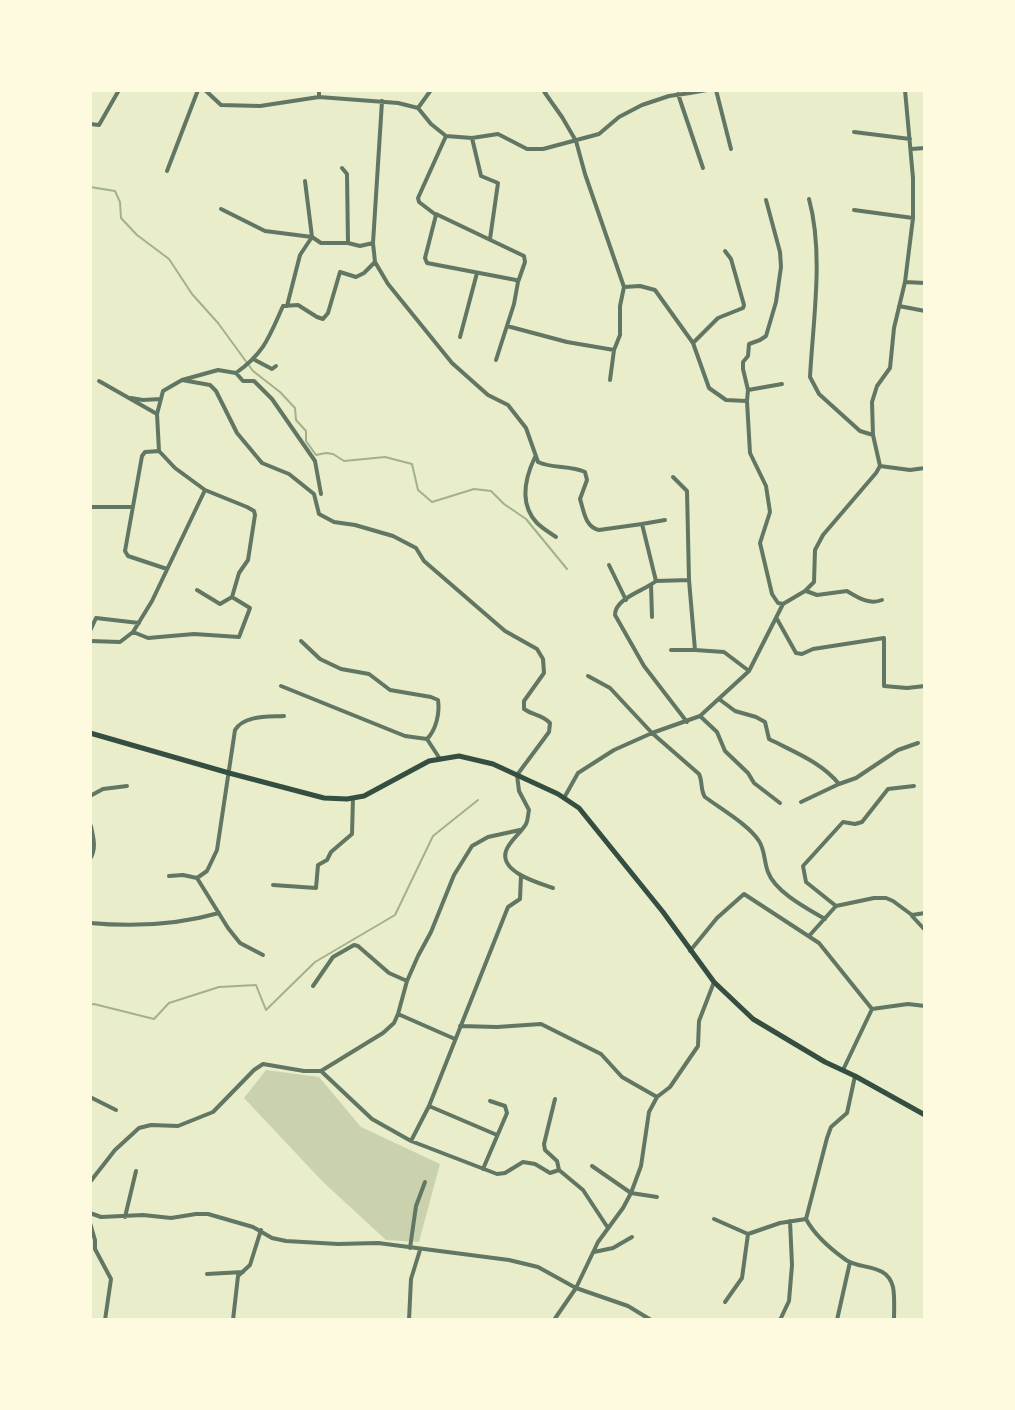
<!DOCTYPE html>
<html>
<head>
<meta charset="utf-8">
<style>
  body { margin:0 }
  #map { position:relative; width:1015px; height:1410px; overflow:hidden; background:#e9edc9; font-family:"Zilla Slab",serif }
  canvas { display:block }
  .frame { position:absolute; inset:0; border:92px solid #fefae0; pointer-events:none }
</style>
</head>
<body>
<div id="map">
<canvas width="1015" height="1410"></canvas>
<div class="frame"></div>
</div>
<script>
const ctx = document.querySelector('canvas').getContext('2d');
ctx.lineJoin = 'round';
function paint(path, color) {
  ctx.fillStyle = color;
  ctx.fill(path, 'evenodd');
}
function stroke(path, color, width, dash) {
  ctx.strokeStyle = color;
  ctx.lineWidth = width;
  ctx.lineCap = dash ? 'butt' : 'round';
  ctx.setLineDash(dash || []);
  ctx.stroke(path);
}
paint(new Path2D(`
  M 266,1070 L 319,1077 L 361,1127 L 440,1164 L 419,1242 L 386,1240 L 323,1182 L 244,1098 Z`), '#cad2ad');
stroke(new Path2D(`
  M 90,187 L 115,191 L 120,202 L 121,218 L 137,235 L 169,259 L 192,294 L 218,323 L 253,371 L 280,392 L 295,408 L 296,420 L 306,431 L 306,441 L 316,455 L 326,453 L 333,454 L 344,461 L 385,457 L 412,464 L 418,490 L 432,502 L 474,489 L 491,491 L 504,504 L 526,519 L 567,569
  M 90,1005 L 94,1004 L 154,1019 L 169,1003 L 219,987 L 256,985 L 266,1010 L 315,962 L 395,915 L 433,836 L 478,800`), '#a3b18a', 2);
stroke(new Path2D(`
  M 205,90 L 221,105 L 260,106 L 319,97 L 398,103 L 418,108 L 431,124 L 446,136 L 472,138 L 498,134 L 527,149 L 543,149 L 599,134 L 619,117 L 642,105 L 669,96 L 690,93
  M 543,90 L 545,93 L 547,90
  M 689,90 L 690,93 L 707,90
  M 716,90 L 731,149
  M 905,90 L 913,178 L 913,218 L 905,282 L 894,328 L 890,368 L 877,386 L 872,402 L 873,435 L 880,466 L 910,470 L 925,468
  M 545,93 L 562,117 L 576,141 L 585,174 L 624,287 L 620,306 L 620,335 L 614,350 L 610,380
  M 678,94 L 703,168
  M 319,97 L 319,90
  M 418,108 L 431,90
  M 90,124 L 99,125 L 119,90
  M 854,132 L 910,139
  M 446,136 L 418,198 L 419,202 L 436,215 L 425,258 L 427,263 L 516,280 L 518,282 L 514,304 L 496,360
  M 472,138 L 481,176 L 498,183 L 490,239
  M 911,149 L 925,148
  M 342,168 L 347,174 L 348,243 L 360,246 L 373,243
  M 167,171 L 198,90
  M 305,181 L 312,237 L 321,243 L 348,243
  M 809,199 C 824,254 813,320 810,377 L 819,394 L 860,431 L 873,435
  M 766,200 L 780,252 L 781,267 L 776,302 L 766,336 L 760,340 L 749,344 L 748,356 L 743,362 L 743,369 L 748,390 L 747,401 L 750,453 L 766,486 L 770,512 L 760,543 L 772,594 L 778,603 L 783,604
  M 221,209 L 265,231 L 312,237 L 300,255 L 287,306
  M 854,210 L 913,218
  M 436,214 L 524,256 L 525,262 L 518,282
  M 375,262 L 388,284 L 452,363 L 488,395 L 508,405 L 526,428 L 538,462 C 553,469 570,465 585,472 L 587,480 L 580,499 C 584,511 585,527 599,530 L 642,524
  M 905,282 L 925,283
  M 624,287 L 640,286 L 655,290 L 693,343 L 709,388 L 726,400 L 747,401
  M 899,306 L 925,311
  M 507,326 L 567,342 L 614,350
  M 460,337 L 477,273
  M 693,343 L 718,318 L 743,308 L 744,305 L 731,259 L 725,251
  M 255,360 L 272,369 L 276,366
  M 236,373 L 243,381 L 254,381 L 272,399 L 315,461 L 321,494
  M 182,380 L 210,385 L 216,391 L 237,433 L 262,463 L 289,474 L 314,494 L 319,514 L 334,522 L 355,525 L 393,536 L 416,548 L 424,561 L 505,631 L 537,649 L 543,659 L 544,673 L 524,701 L 524,709 C 534,716 541,714 550,723 L 549,732 L 517,775 L 519,791 L 529,810 C 528,814 528,820 526,824 C 521,833 509,841 506,851 C 499,872 539,883 553,888
  M 99,381 L 157,414
  M 748,390 L 782,384
  M 131,398 L 143,400 L 161,399
  M 159,451 L 145,452 L 142,456 L 125,551 L 128,556 L 167,569
  M 535,457 C 525,478 519,504 537,523 C 542,528 550,533 556,537
  M 673,477 L 687,491 L 689,580 L 695,650 L 724,652 L 749,671 L 783,604 L 805,591 L 814,582 L 815,550 L 823,535 L 876,473 L 880,466
  M 90,507 L 133,507
  M 665,520 L 642,524 L 656,581 L 689,580
  M 609,565 L 626,600
  M 656,581 C 644,591 615,598 615,615 L 644,666 L 687,722
  M 651,585 L 652,617
  M 197,590 L 220,604 L 232,597 L 239,573 L 248,560 L 255,515 L 254,511 L 247,507 L 205,490 L 175,468 L 159,451 L 157,414 L 163,391 L 182,380 L 218,370 L 236,373 C 265,352 269,337 283,306 L 298,305 L 317,317 L 323,319 L 328,313 L 340,272 L 356,277 L 364,273 L 375,262 L 373,243 L 382,101
  M 806,591 L 817,595 L 847,591 C 859,598 869,605 882,600
  M 777,619 L 796,653 L 802,654 L 813,649 L 884,638 L 884,686 L 907,688 L 925,686
  M 90,631 L 96,618 L 139,623
  M 133,632 L 148,638 L 194,634 L 239,637 L 250,608 L 232,597
  M 90,641 L 120,642 L 133,632 L 152,601 L 205,490
  M 301,641 L 320,659 L 341,669 L 369,674 L 390,690 L 431,697 L 438,700 C 440,713 436,730 427,739
  M 671,650 L 695,650
  M 588,676 L 610,688 L 652,733 L 699,774 C 703,782 700,790 705,797 C 721,809 749,825 759,841 C 765,850 764,862 768,872 C 775,892 808,909 825,919
  M 281,686 L 405,736 L 427,739 L 440,759
  M 719,699 L 735,711 L 756,717 L 765,722 L 769,739 C 794,752 821,762 839,784 L 856,778 L 898,750 L 918,743
  M 700,716 L 717,732 L 725,751 L 748,773 L 754,783 L 780,803
  M 90,796 L 103,789 L 127,786
  M 564,798 L 578,773 L 614,750 L 652,733 L 700,716 L 749,671
  M 801,802 L 839,784
  M 90,859 C 97,848 93,837 91,826
  M 169,876 L 183,875 L 197,878 L 228,928 L 240,943 L 263,955
  M 197,878 L 207,871 L 217,850 L 235,730 C 244,715 268,717 284,716
  M 273,885 L 316,888 L 318,865 L 327,860 L 331,852 L 352,834 L 353,798
  M 836,906 L 806,882 L 803,866 L 843,822 L 855,824 L 862,822 L 888,789 L 914,786
  M 912,916 L 925,930
  M 90,923 C 134,927 177,925 219,913
  M 809,936 L 836,906 L 874,898 L 886,898 L 893,901 L 912,915 L 925,913
  M 690,951 L 717,918 L 744,894 L 819,943 L 872,1009 L 908,1004 L 925,1006
  M 313,986 L 333,957 L 354,945 L 358,946 L 389,973 L 407,981
  M 398,1014 L 455,1039
  M 460,1026 L 497,1027 L 541,1024 L 601,1054 L 622,1077 L 657,1097
  M 843,1070 L 872,1009
  M 321,1071 L 372,1119 L 411,1141 L 497,1174 L 505,1173 L 523,1162 L 535,1164 L 550,1173 L 559,1170 L 557,1161 L 545,1150 L 544,1144 L 555,1099
  M 855,1076 L 847,1113 L 831,1127 L 827,1138 L 806,1219 C 814,1234 832,1250 846,1260 C 861,1270 887,1263 893,1287 C 895,1297 894,1310 894,1320
  M 90,1097 L 116,1110
  M 429,1106 L 497,1135
  M 411,1141 L 429,1106 L 508,907 L 520,899 L 521,875
  M 592,1166 L 631,1193 L 657,1197
  M 483,1169 L 507,1113 L 505,1106 L 490,1101
  M 559,1170 L 583,1190 L 608,1228
  M 90,1182 L 115,1150 L 139,1128 L 151,1125 L 178,1126 L 213,1112 L 254,1070 L 263,1064 L 304,1071 L 321,1071 L 383,1033 L 394,1023 L 398,1014 L 407,981 L 418,956 L 431,932 L 454,875 L 464,859 L 472,846 L 488,837 L 520,830
  M 90,1213 L 101,1217 L 143,1215 L 171,1218 L 196,1214 L 208,1214 L 253,1227 L 272,1238 L 286,1241 L 338,1244 L 378,1243 L 509,1260 L 538,1267 L 576,1288 L 628,1306 L 651,1320
  M 125,1217 L 136,1171
  M 714,1219 L 748,1234 L 780,1223 L 806,1219
  M 90,1223 L 95,1240 L 95,1249 L 111,1279 L 105,1320
  M 410,1248 L 416,1206 L 425,1182
  M 594,1252 L 613,1248 L 632,1237
  M 207,1274 L 243,1272
  M 725,1302 L 742,1278 L 748,1234
  M 233,1320 L 238,1276 L 250,1265 L 261,1230
  M 409,1320 L 411,1279 L 420,1250
  M 554,1320 L 576,1288 L 598,1242 L 623,1208 L 631,1193 L 641,1166 L 649,1112 L 657,1097 L 670,1087 L 698,1046 L 699,1021 L 714,982
  M 780,1320 L 789,1301 L 792,1265 L 790,1221
  M 837,1320 L 850,1262`), '#617663', 4);
stroke(new Path2D(`
  M 90,733 L 229,773 L 324,798 L 347,799 L 364,796 L 429,761 L 459,756 L 493,764 L 558,794 L 579,808 L 663,912 L 714,982 L 753,1019 L 825,1062 L 855,1076 L 925,1115`), '#344e41', 5);
</script>
</body>
</html>
